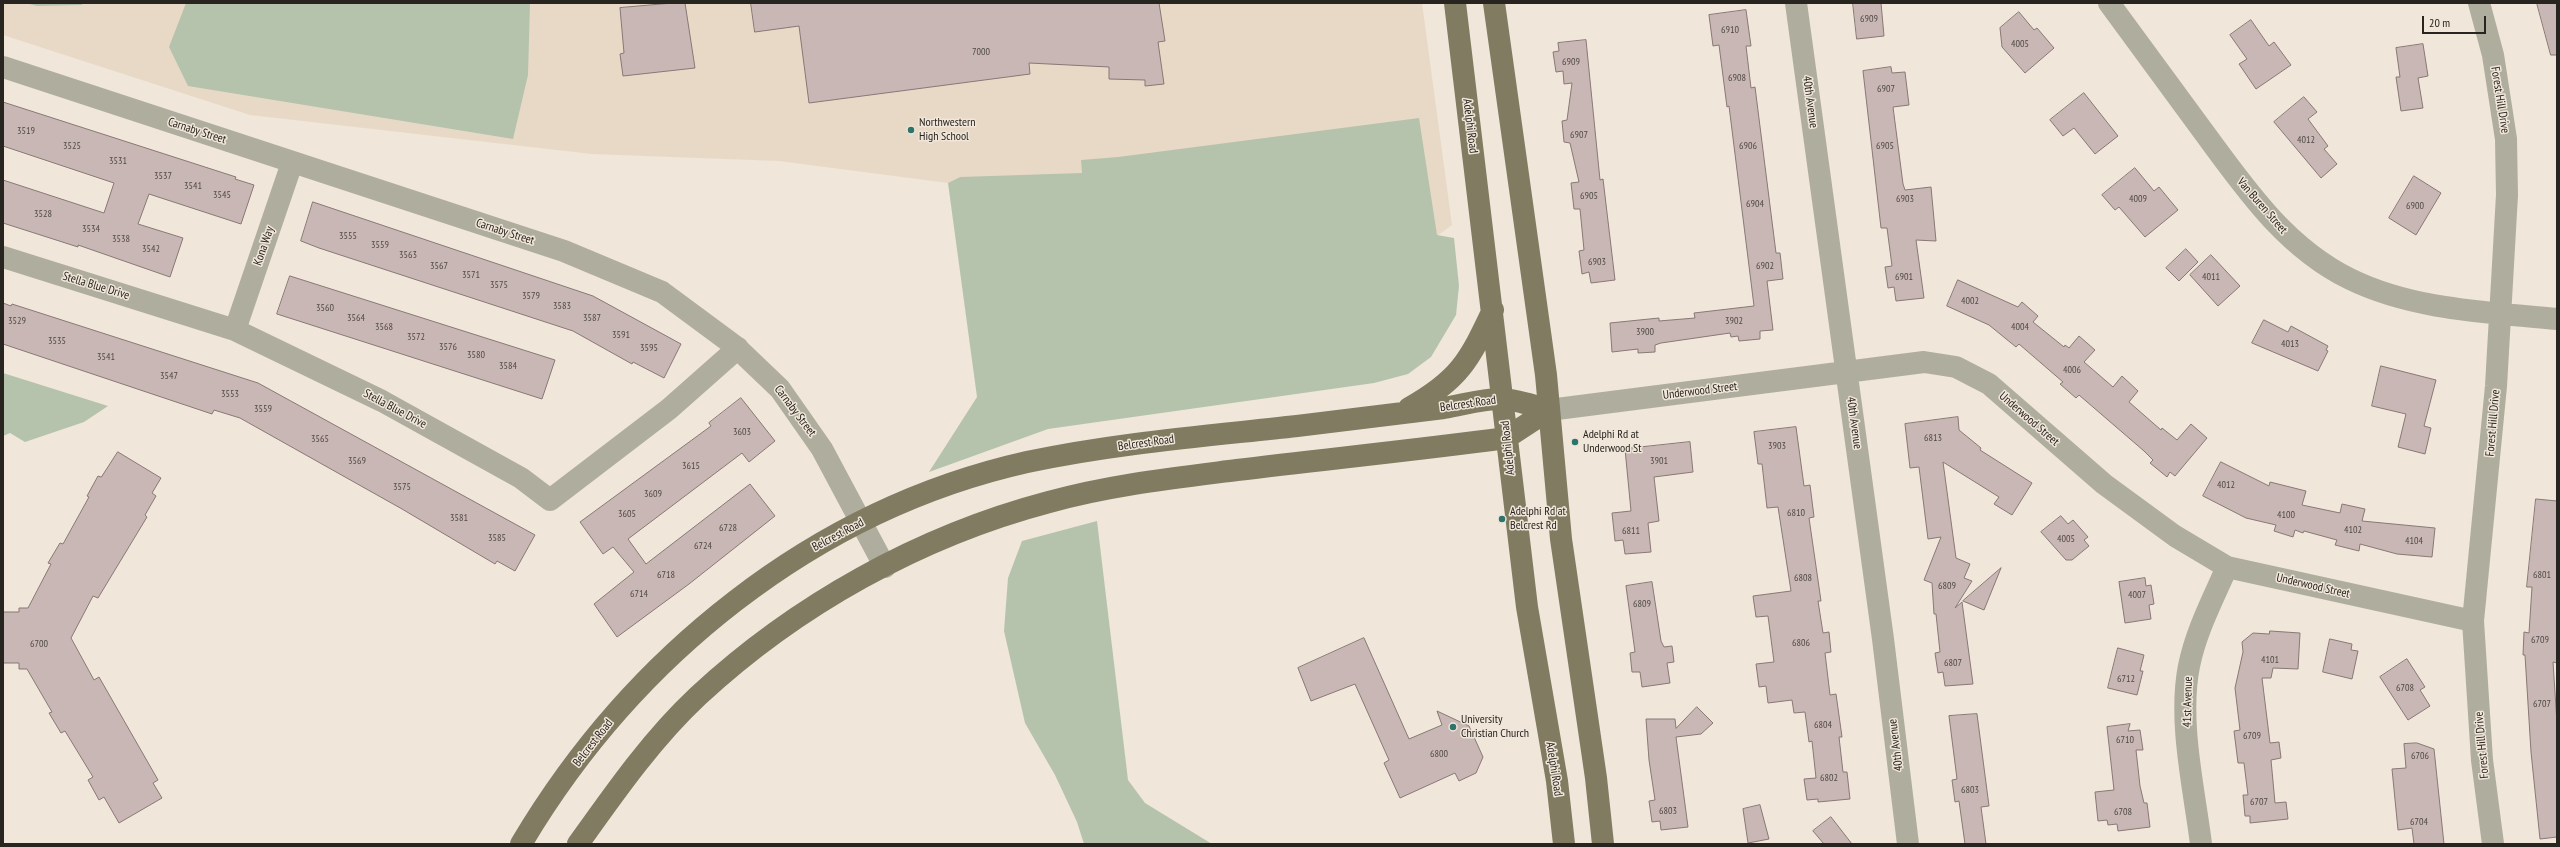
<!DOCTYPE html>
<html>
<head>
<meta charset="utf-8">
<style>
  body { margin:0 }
  #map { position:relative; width:2560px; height:847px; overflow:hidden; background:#f0e6d9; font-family:"PT Sans Narrow",sans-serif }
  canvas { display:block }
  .frame { position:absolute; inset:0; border:4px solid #28241f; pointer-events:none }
  .scale { position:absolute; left:2422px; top:16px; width:64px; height:18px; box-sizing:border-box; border:2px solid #28241f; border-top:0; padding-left:5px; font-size:12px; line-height:14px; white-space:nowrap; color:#28241f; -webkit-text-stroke:3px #f0e6d9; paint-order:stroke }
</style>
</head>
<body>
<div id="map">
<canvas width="2560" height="847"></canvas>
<div class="frame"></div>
<div class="scale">20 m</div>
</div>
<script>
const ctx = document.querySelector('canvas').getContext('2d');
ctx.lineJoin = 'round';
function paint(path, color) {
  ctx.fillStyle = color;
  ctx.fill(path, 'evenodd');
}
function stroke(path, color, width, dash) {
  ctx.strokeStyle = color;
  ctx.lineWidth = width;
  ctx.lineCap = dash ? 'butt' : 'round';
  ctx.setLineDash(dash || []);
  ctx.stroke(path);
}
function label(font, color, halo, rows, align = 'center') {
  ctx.font = font + ' "PT Sans Narrow",sans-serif';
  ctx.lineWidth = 3;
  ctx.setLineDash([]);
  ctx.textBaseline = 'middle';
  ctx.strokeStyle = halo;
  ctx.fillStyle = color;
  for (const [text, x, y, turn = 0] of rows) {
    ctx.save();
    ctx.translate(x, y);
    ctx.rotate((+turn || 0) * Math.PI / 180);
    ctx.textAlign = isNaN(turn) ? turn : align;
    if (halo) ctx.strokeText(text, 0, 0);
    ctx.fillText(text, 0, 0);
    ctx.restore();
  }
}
paint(new Path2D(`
  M 3,3 L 1422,3 L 1452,225 L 1437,236 L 960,177 L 948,183 L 779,161 L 592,154 L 250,115 L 3,35 Z`), '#e8d9c7');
paint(new Path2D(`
  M 25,3 L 85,3 L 81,5 L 37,6 Z
  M 186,3 L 530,3 L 528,75 L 513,139 L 188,86 L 169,47 Z
  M 1419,118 L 1437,235 L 1454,238 L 1459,286 L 1456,315 L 1431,357 L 1408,374 L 1374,383 L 1048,429 L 929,472 L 977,397 L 948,183 L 960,177 L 1082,173 L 1081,160 L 1118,157 Z
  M 3,373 L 108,406 L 84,422 L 25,442 L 10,433 L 3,436 Z
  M 1097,521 L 1128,780 L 1145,803 L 1212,844 L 1084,844 L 1077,822 L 1055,775 L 1025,723 L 1004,631 L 1008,578 L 1022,541 Z`), '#b5c3ad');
const building = new Path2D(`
  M 673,3 L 685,3 L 695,68 L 623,76 L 620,54 L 624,53 L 620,8 Z
  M 751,3 L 1159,3 L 1165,41 L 1158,42 L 1164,84 L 1145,86 L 1145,80 L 1109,79 L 1109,67 L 1029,63 L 1030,74 L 809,103 L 799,26 L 755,32 Z
  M 1853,3 L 1881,3 L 1884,36 L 1857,39 Z
  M 2537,3 L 2557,3 L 2557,55 L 2551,55 Z
  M 1746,10 L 1751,46 L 1746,46 L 1751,88 L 1755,87 L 1776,253 L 1780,253 L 1783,279 L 1767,281 L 1773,330 L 1760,331 L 1760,339 L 1739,341 L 1738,336 L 1731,337 L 1730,333 L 1661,343 L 1655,345 L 1655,352 L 1638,353 L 1638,349 L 1612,352 L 1610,323 L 1659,318 L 1659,321 L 1695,318 L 1694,313 L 1754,306 L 1729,106 L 1727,107 L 1719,45 L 1713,46 L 1709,15 Z
  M 2019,12 L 2034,30 L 2037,28 L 2054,48 L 2025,73 L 2002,47 L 2000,28 Z
  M 2251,20 L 2269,46 L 2274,42 L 2291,65 L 2256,89 L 2239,64 L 2247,59 L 2230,35 Z
  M 1586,40 L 1600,180 L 1603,179 L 1615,280 L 1591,283 L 1589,272 L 1582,274 L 1579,251 L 1584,250 L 1580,209 L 1574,209 L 1571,183 L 1579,182 L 1570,143 L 1564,142 L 1562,121 L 1567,120 L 1572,83 L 1564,84 L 1563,71 L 1556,72 L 1553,52 L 1559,51 L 1558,43 Z
  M 2423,44 L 2428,76 L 2418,78 L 2423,108 L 2401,111 L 2396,77 L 2400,77 L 2396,48 Z
  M 1891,67 L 1892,73 L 1905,72 L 1909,105 L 1893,107 L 1903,184 L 1905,190 L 1931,187 L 1936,241 L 1916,240 L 1924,298 L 1896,301 L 1894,287 L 1888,288 L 1885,267 L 1892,266 L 1887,228 L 1881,228 L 1863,71 Z
  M 2084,93 L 2118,136 L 2095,154 L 2074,128 L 2063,136 L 2050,120 Z
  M 2304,97 L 2317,112 L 2308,119 L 2328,146 L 2324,149 L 2337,164 L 2321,178 L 2274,122 Z
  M 3,102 L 236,177 L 235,179 L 254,185 L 241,224 L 149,194 L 138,224 L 183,238 L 170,277 L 78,245 L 78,247 L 3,223 L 3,180 L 104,213 L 114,183 L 3,146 Z
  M 2135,168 L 2154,191 L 2159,187 L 2178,210 L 2145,237 L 2119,207 L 2115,210 L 2102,195 Z
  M 2414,176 L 2441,193 L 2416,235 L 2389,218 Z
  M 313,202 L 593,296 L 681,344 L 664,378 L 633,362 L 632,364 L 573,331 L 319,248 L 301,241 Z
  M 2186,249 L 2198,262 L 2179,281 L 2166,268 Z
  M 2211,255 L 2240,286 L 2218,306 L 2190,275 Z
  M 290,276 L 555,360 L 542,399 L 277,314 Z
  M 1958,280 L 2018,307 L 2022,302 L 2038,316 L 2033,322 L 2064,347 L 2065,345 L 2069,348 L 2079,336 L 2095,350 L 2084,362 L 2113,387 L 2122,376 L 2138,391 L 2129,402 L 2161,430 L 2162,428 L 2177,440 L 2191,424 L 2207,438 L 2175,476 L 2170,472 L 2167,477 L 2150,463 L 2153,460 L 2144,451 L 2079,395 L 2076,398 L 2060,384 L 2063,382 L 2019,344 L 2016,347 L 1989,325 L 1947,306 Z
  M 3,303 L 11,306 L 12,304 L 258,383 L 535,535 L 515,571 L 497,561 L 495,564 L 402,509 L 240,418 L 214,410 L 212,414 L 3,344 Z
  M 2264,320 L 2288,332 L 2291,326 L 2328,346 L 2326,350 L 2328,351 L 2318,371 L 2252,343 Z
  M 2381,366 L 2436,380 L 2424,426 L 2431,428 L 2425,454 L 2398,447 L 2406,414 L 2372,406 Z
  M 741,398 L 775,441 L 749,462 L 742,453 L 628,539 L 646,564 L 750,484 L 775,516 L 689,584 L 617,637 L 594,604 L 634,572 L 613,547 L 603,554 L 580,522 L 711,426 L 709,423 Z
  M 1958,417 L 1959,430 L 1981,448 L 1980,450 L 2032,483 L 2012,515 L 1994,504 L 1999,497 L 1943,462 L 1956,558 L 1970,564 L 1964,578 L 1972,581 L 1955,608 L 1962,602 L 1973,684 L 1945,686 L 1943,672 L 1938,673 L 1935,653 L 1940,652 L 1936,614 L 1934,614 L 1932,583 L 1924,580 L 1941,537 L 1928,539 L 1919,467 L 1910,468 L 1905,424 Z
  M 1796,427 L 1804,486 L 1810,485 L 1814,517 L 1809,518 L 1821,601 L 1818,601 L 1823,633 L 1829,632 L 1831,652 L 1825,653 L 1830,695 L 1836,694 L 1842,737 L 1839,737 L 1843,772 L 1847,772 L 1850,799 L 1818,802 L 1818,799 L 1807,800 L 1804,779 L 1816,778 L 1812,741 L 1809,742 L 1805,712 L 1794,713 L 1792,700 L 1768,703 L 1766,686 L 1759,687 L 1756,664 L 1774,662 L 1768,616 L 1756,617 L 1753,596 L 1791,591 L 1778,507 L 1767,508 L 1762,464 L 1758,464 L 1754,432 Z
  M 1690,442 L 1693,472 L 1654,477 L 1659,521 L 1648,523 L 1651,552 L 1625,554 L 1623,540 L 1615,541 L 1612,513 L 1631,511 L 1625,449 Z
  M 118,452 L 161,478 L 152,493 L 156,496 L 145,515 L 147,517 L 98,598 L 93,596 L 71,638 L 94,680 L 99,677 L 158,780 L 153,783 L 162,798 L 119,823 L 104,797 L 99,800 L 88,780 L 93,777 L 65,731 L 61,733 L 49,713 L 52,712 L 27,669 L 19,669 L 19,663 L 3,663 L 3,612 L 19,612 L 19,608 L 28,608 L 51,564 L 48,563 L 60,543 L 63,544 L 89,497 L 87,496 L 98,476 L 101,477 Z
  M 2221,462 L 2269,486 L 2270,482 L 2306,491 L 2302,505 L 2340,513 L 2342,504 L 2365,509 L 2362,521 L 2435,528 L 2432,557 L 2397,554 L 2360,544 L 2359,551 L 2335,545 L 2337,540 L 2304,531 L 2303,533 L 2295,530 L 2293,537 L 2274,531 L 2276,525 L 2246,518 L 2203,496 Z
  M 2536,499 L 2557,501 L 2557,663 L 2553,662 L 2557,723 L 2557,837 L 2540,839 L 2531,752 L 2525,655 L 2523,655 L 2524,632 L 2529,633 L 2532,587 L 2527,587 Z
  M 2061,516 L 2068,524 L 2073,520 L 2088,537 L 2084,540 L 2089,546 L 2072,560 L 2066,560 L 2041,532 Z
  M 2001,568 L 1984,610 L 1963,601 Z
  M 2145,578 L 2146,586 L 2151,585 L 2154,604 L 2149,605 L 2151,619 L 2125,623 L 2119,582 Z
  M 1652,582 L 1661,641 L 1664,647 L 1672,646 L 1674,662 L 1667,663 L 1670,683 L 1642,687 L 1640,672 L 1632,672 L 1630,653 L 1635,652 L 1626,586 Z
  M 2270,631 L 2300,633 L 2298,669 L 2273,668 L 2271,678 L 2262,678 L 2270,743 L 2279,742 L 2281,758 L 2271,760 L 2275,803 L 2286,802 L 2288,819 L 2250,823 L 2250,816 L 2245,816 L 2243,795 L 2248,795 L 2244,763 L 2238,763 L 2234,731 L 2240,730 L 2235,688 L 2243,652 L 2242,642 L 2253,633 L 2269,634 Z
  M 1364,638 L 1409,739 L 1442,725 L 1437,711 L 1469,726 L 1483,757 L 1476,773 L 1459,781 L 1455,773 L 1400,798 L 1384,763 L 1389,760 L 1355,684 L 1311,701 L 1298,668 Z
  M 2330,639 L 2352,644 L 2351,650 L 2358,651 L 2352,679 L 2323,672 Z
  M 2118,648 L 2144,655 L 2140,671 L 2143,671 L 2137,695 L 2108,688 Z
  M 2407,659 L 2425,687 L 2420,690 L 2430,706 L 2408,720 L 2380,677 Z
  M 1697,707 L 1713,723 L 1701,734 L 1676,737 L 1688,827 L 1661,830 L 1660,821 L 1652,822 L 1649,801 L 1655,800 L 1649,760 L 1646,719 L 1675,719 L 1676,728 Z
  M 1977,714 L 1989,806 L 1981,807 L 1986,844 L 1965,844 L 1959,801 L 1955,802 L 1952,780 L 1957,779 L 1949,716 Z
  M 2130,724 L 2128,731 L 2140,730 L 2143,750 L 2136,750 L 2140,786 L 2144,803 L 2147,803 L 2150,827 L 2118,831 L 2117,824 L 2108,825 L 2107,820 L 2098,821 L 2095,792 L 2114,790 L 2107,727 Z
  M 2417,743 L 2434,749 L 2444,844 L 2414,844 L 2412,828 L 2398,830 L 2392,769 L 2406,768 L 2404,744 Z
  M 1760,805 L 1769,839 L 1748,843 L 1743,809 Z
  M 1831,817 L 1852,844 L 1824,844 L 1813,831 Z`);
paint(building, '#c8b7b4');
stroke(building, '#887876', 1);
stroke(new Path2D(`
  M 1796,3 L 1883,639 L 1908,844
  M 2109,3 C 2139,44 2170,86 2200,127 C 2243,185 2283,246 2350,279 C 2413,310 2488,312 2557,319
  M 2479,3 L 2493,55 L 2506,139 L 2507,195 L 2496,386 L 2473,621 L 2482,760 L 2493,844
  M 3,67 L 564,251 L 662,292 L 735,346 L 780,389 L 822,449 L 885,567
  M 3,257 L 235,330 L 382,401 L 521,478 L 550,500 L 669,409 L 738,348
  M 235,330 L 292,163
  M 1549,410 L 1924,362 L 1956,367 L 1989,384 L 2104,484 L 2175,536 L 2227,567 L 2473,621
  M 2201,844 C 2194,788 2178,721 2189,666 C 2196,631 2213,599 2227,567`), '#afad9e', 22);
stroke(new Path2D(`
  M 1455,3 L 1527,607 L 1557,781 L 1564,844
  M 1494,3 L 1546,375 L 1561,539 L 1596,778 L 1603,844
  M 1409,408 C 1459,380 1469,361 1493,310
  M 521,844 C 632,657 813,510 1027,462 C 1116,443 1207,436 1297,426 C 1346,420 1395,414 1444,408 C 1463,405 1484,398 1503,399 C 1518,400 1535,406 1549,410
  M 578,844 C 615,792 652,739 698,696 C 796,605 920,536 1049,502 C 1110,485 1174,478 1237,470 C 1327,459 1417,450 1506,438 L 1549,410`), '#807b61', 22);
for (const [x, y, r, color] of [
  [911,130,4,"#2e746a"],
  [1575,442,4,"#2e746a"],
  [1502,519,4,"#2e746a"],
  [1453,727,4,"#2e746a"]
]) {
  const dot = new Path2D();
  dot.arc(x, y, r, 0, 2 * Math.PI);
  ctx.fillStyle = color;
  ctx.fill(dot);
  stroke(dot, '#f0e6d9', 1.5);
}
label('10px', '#504944', null, [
  ["6909",1869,19],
  ["6910",1730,30],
  ["4005",2020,44],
  ["7000",981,52],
  ["6909",1571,62],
  ["6908",1737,78],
  ["6907",1886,89],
  ["3519",26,131],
  ["6907",1579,135],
  ["4012",2306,140],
  ["3525",72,146],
  ["6906",1748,146],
  ["6905",1885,146],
  ["3531",118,161],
  ["3537",163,176],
  ["3541",193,186],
  ["3545",222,195],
  ["6905",1589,196],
  ["6903",1905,199],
  ["4009",2138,199],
  ["6904",1755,204],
  ["6900",2415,206],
  ["3528",43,214],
  ["3534",91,229],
  ["3555",348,236],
  ["3538",121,239],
  ["3559",380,245],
  ["3542",151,249],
  ["3563",408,255],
  ["6903",1597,262],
  ["3567",439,266],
  ["6902",1765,266],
  ["3571",471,275],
  ["6901",1904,277],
  ["4011",2211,277],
  ["3575",499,285],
  ["3579",531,296],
  ["4002",1970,301],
  ["3583",562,306],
  ["3560",325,308],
  ["3564",356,318],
  ["3587",592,318],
  ["3529",17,321],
  ["3902",1734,321],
  ["3568",384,327],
  ["4004",2020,327],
  ["3900",1645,332],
  ["3591",621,335],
  ["3572",416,337],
  ["3535",57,341],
  ["4013",2290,344],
  ["3576",448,347],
  ["3595",649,348],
  ["3580",476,355],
  ["3541",106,357],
  ["3584",508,366],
  ["4006",2072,370],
  ["3547",169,376],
  ["3553",230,394],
  ["3559",263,409],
  ["3603",742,432],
  ["6813",1933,438],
  ["3565",320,439],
  ["3903",1777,446],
  ["3569",357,461],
  ["3901",1659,461],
  ["3615",691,466],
  ["4012",2226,485],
  ["3575",402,487],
  ["3609",653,494],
  ["6810",1796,513],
  ["3605",627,514],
  ["4100",2286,515],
  ["3581",459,518],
  ["6728",728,528],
  ["4102",2353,530],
  ["6811",1631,531],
  ["3585",497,538],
  ["4005",2066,539],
  ["4104",2414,541],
  ["6724",703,546],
  ["6718",666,575],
  ["6801",2542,575],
  ["6808",1803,578],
  ["6809",1947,586],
  ["6714",639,594],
  ["4007",2137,595],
  ["6809",1642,604],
  ["6709",2540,640],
  ["6806",1801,643],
  ["6700",39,644],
  ["4101",2270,660],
  ["6807",1953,663],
  ["6712",2126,679],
  ["6708",2405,688],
  ["6707",2542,704],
  ["6804",1823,725],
  ["6709",2252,736],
  ["6710",2125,740],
  ["6800",1439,754],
  ["6706",2420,756],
  ["6802",1829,778],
  ["6803",1970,790],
  ["6707",2259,802],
  ["6803",1668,811],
  ["6708",2123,812],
  ["6704",2419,822]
]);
label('12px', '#28241f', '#f0e6d9', [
  ["Forest Hill Drive",2500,100,81],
  ["40th Avenue",1810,102,82],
  ["Adelphi Road",1470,126,83],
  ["Carnaby Street",197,131,18],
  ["Van Buren Street",2262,206,49],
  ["Carnaby Street",505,232,18],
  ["Kona Way",264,246,-71],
  ["Stella Blue Drive",96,286,17],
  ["Underwood Street",1700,391,-7],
  ["Belcrest Road",1468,404,-8],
  ["Stella Blue Drive",395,409,28],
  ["Carnaby Street",795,411,53],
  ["Underwood Street",2029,419,41],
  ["40th Avenue",1854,423,82],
  ["Forest Hill Drive",2493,423,-85],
  ["Belcrest Road",1146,443,-8],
  ["Adelphi Road",1508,448,-96],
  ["Belcrest Road",838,535,-28],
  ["Underwood Street",2313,586,13],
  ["41st Avenue",2188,702,-89],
  ["Belcrest Road",593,743,-52],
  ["40th Avenue",1896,745,-97],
  ["Forest Hill Drive",2482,745,-95],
  ["Adelphi Road",1554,769,81]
]);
label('12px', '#28241f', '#f0e6d9', [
  ["Northwestern",919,123],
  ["High School",919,137],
  ["Adelphi Rd at",1583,435],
  ["Underwood St",1583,449],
  ["Adelphi Rd at",1510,512],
  ["Belcrest Rd",1510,526],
  ["University",1461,720],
  ["Christian Church",1461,734]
], 'left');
</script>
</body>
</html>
